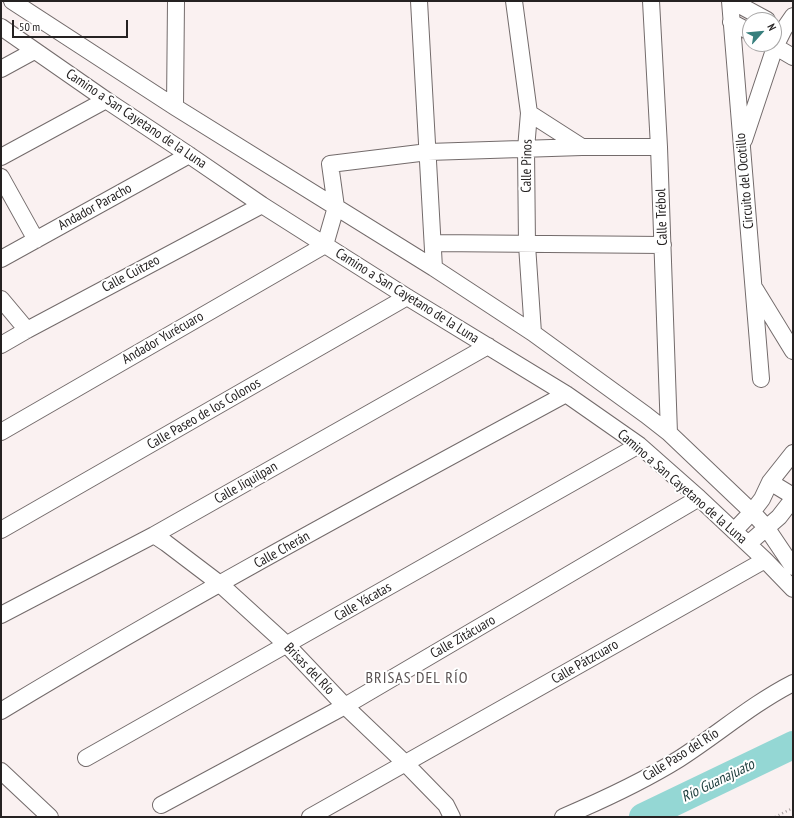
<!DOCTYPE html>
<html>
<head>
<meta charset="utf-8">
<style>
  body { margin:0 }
  #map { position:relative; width:794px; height:818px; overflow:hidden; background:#faf1f1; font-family:"PT Sans Narrow",sans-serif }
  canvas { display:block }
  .frame { position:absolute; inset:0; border:2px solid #252222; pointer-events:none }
  .north { position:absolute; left:742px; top:12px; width:40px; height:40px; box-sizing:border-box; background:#fff; border:1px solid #a8a7a7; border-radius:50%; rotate:63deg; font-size:11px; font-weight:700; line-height:16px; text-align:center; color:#252222 }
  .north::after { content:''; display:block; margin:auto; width:14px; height:18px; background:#377f7d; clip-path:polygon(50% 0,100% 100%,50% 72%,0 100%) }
  .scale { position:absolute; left:12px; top:20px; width:116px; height:18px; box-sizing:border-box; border:2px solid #252222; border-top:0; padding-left:5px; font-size:12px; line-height:14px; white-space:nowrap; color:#252222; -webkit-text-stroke:3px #fff; paint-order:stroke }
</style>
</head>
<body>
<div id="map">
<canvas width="794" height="818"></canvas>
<div class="frame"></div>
<div class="north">N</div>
<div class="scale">50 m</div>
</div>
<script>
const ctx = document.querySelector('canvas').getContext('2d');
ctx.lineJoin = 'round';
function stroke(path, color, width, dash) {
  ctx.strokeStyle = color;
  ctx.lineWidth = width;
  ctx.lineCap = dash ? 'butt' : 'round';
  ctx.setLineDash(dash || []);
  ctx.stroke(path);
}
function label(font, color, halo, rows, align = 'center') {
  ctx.font = font + ' "PT Sans Narrow",sans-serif';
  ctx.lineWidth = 4;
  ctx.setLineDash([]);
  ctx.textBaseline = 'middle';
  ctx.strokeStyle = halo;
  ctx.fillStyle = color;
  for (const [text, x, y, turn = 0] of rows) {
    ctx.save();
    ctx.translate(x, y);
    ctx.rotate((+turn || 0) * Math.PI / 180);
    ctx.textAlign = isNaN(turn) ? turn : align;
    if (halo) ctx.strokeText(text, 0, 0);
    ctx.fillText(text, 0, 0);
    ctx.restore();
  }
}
stroke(new Path2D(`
  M 643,817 L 793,745`), '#94d7d4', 28);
const minor = new Path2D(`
  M 12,1 L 175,107 L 434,268 L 533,333 L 646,415 L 669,433 L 752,512 L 766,527 L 793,567
  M 419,1 L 434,268
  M 514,1 L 529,113 L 526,149 L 527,245 L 533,333
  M 651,1 L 659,147 L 669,433
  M 730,1 L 761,379
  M 732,1 L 767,20
  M 731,22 L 750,32
  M 1,27 L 106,100 L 189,155 L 262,205 L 407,297 L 566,394 L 639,445 L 699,498 L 765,560 L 793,589
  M 771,44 L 793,57
  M 1,69 L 34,51
  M 175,107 L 176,1
  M 529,113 L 582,147
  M 744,140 L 775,47 L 784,29 L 793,16
  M 1,157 L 106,100
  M 1,177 L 36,240
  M 433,243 L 663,245
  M 1,259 L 189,155
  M 755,289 L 793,351
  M 1,299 L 27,330
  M 1,345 L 27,330 L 262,205
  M 1,432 L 325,245 L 336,207 L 330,164 L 428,152 L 582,147 L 659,147
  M 770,482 L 793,496
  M 1,530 L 407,297
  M 734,531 L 752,512 L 762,499 L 770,482 L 793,453
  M 154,535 L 166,543 L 220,584 L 287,645 L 345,706 L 406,764 L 446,805 L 452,817
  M 748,544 L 779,517 L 793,499
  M 1,615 L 154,535 L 488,346
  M 1,711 C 186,599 376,497 566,394
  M 86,758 L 639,445
  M 1,771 L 50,817
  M 161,805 L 345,706 L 699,498
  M 310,817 L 765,560
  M 563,817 C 603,800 642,782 679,759 C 718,734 752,704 793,683`);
stroke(minor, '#736b6b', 18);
stroke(new Path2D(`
  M 775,817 L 793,808`), '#a69f9f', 2.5, [1, 3]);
stroke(minor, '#fff', 16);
label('14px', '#252222', '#fff', [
  ["Camino a San Cayetano de la Luna",136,119,34],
  ["Calle Pinos",527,166,-89],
  ["Circuito del Ocotillo",745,181,-95],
  ["Andador Paracho",95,207,-29],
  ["Calle Trébol",662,217,-92],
  ["Calle Cuitzeo",131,274,-28],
  ["Camino a San Cayetano de la Luna",407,296,32],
  ["Andador Yurécuaro",163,338,-30],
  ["Calle Paseo de los Colonos",204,414,-30],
  ["Calle Jiquilpan",246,483,-30],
  ["Camino a San Cayetano de la Luna",682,487,41],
  ["Calle Cherán",282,550,-29],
  ["Calle Yácatas",363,602,-30],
  ["Calle Zitácuaro",463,637,-30],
  ["Calle Pátzcuaro",585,662,-30],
  ["Brisas del Río",309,669,46],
  ["Calle Paso del Río",681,755,-32]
]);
label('italic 15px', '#1a3b3a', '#fff', [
  ["Río Guanajuato",718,781,-26]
]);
ctx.letterSpacing = '1px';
label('16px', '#595252', '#fff', [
  ["BRISAS DEL RÍO",417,678]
]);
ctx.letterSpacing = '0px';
</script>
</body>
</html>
